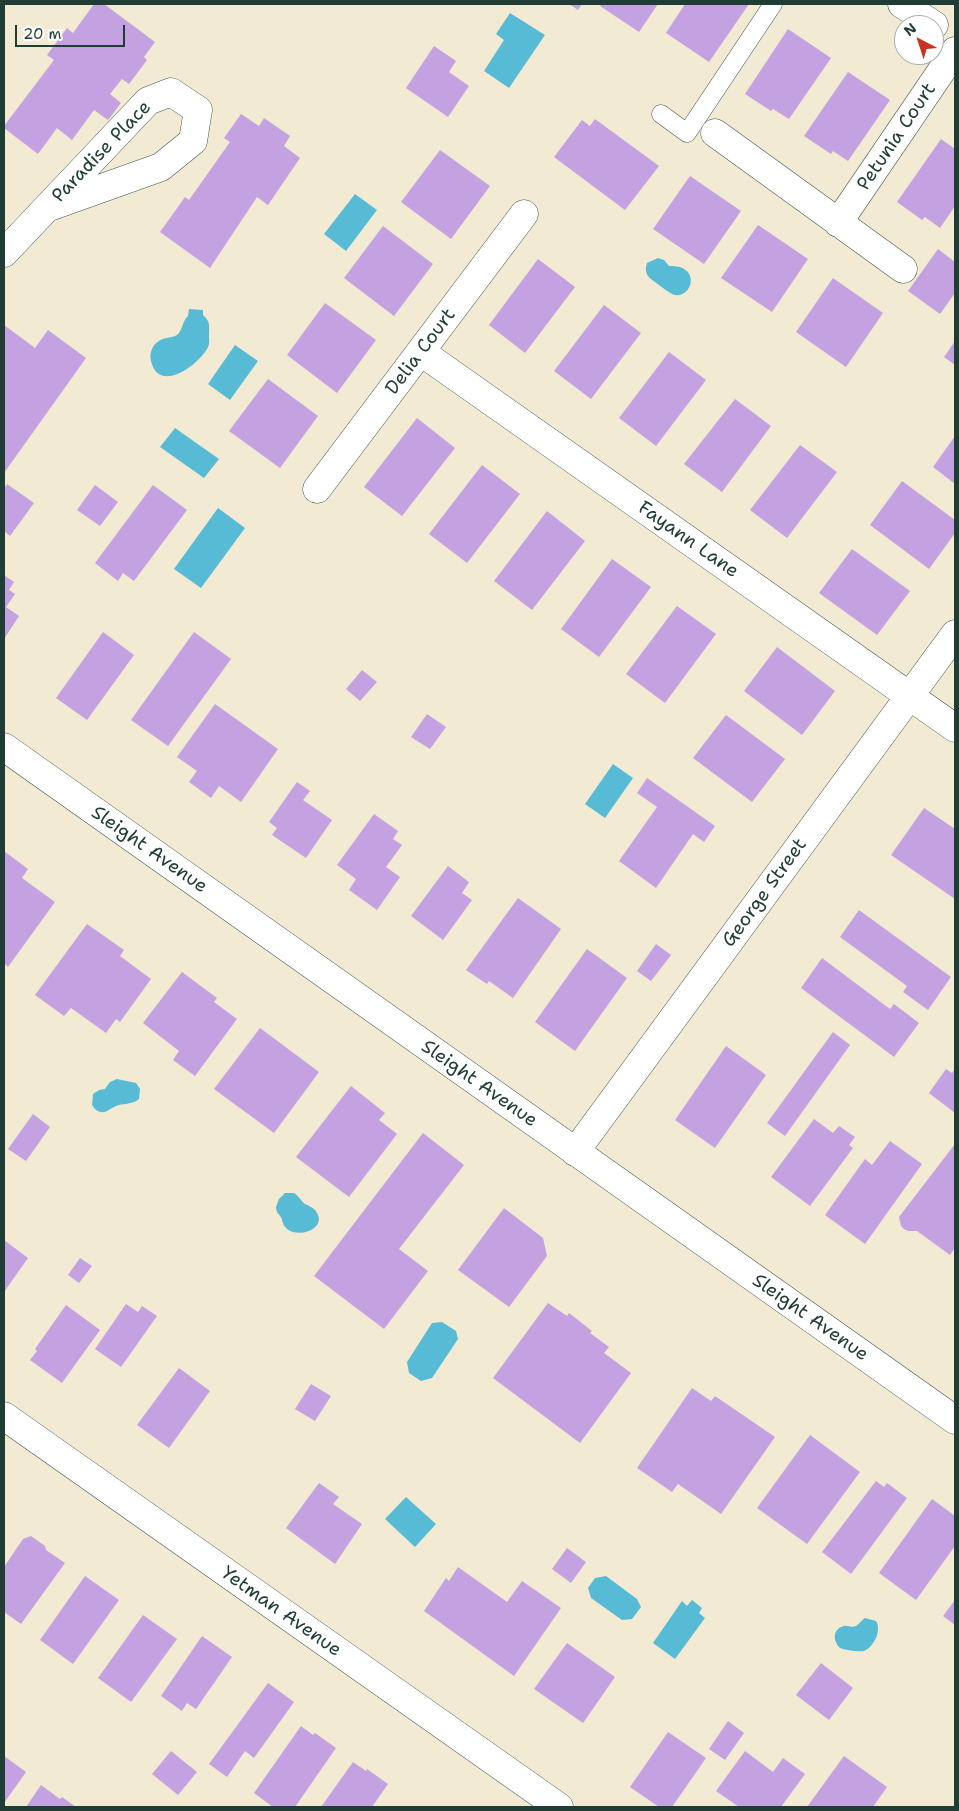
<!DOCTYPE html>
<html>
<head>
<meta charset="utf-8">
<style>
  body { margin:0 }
  #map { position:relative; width:959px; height:1811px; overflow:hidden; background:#f3ead3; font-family:"Shantell Sans",sans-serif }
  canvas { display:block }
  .frame { position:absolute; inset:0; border:5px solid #1f3d34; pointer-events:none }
  .north { position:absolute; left:894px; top:15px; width:50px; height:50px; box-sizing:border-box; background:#fff; border:1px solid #a5b1ae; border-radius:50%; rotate:320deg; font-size:14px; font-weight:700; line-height:20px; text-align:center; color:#1f3d34 }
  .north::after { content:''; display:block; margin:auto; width:18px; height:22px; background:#c8321e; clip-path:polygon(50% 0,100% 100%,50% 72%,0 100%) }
  .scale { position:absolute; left:15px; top:25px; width:110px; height:22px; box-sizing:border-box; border:2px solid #1f3d34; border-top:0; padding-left:6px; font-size:15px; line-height:18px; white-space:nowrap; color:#1f3d34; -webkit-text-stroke:4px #fff; paint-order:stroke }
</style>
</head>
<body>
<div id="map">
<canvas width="959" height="1811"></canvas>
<div class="frame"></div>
<div class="north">N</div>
<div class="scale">20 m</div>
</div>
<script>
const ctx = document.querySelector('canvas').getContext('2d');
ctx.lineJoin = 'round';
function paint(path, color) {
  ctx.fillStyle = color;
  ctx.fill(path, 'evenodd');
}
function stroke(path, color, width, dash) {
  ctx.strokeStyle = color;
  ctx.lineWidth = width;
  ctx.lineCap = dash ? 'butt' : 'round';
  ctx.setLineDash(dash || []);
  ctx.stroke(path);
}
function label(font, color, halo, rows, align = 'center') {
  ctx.font = font + ' "Shantell Sans",sans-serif';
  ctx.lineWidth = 5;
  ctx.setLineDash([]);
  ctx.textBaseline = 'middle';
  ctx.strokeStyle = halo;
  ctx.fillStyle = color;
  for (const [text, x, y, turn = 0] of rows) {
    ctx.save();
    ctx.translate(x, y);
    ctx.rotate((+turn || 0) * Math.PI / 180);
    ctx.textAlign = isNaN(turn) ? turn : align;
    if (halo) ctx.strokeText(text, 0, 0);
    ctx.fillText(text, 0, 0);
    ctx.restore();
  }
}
paint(new Path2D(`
  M 510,13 L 545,35 L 509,88 L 484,71 L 504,40 L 496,34 Z
  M 355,194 L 377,210 L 346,251 L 324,234 Z
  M 658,258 L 664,260 L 669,266 C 673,266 680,266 684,269 C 697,276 690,297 675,295 C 668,293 661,286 655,282 C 647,277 644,272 647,263 Z
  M 189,309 L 203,310 L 203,315 C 211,322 209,327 209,336 C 209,340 210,343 208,347 C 200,364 159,395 151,361 C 149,354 152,345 159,341 C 164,337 172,338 177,335 C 183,330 182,321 188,316 Z
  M 235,345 L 258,361 L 230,400 L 208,384 Z
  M 175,428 L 219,459 L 204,478 L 160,447 Z
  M 218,508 L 245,528 L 201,588 L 174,569 Z
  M 613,764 L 633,778 L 605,818 L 585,804 Z
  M 117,1079 L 136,1083 L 140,1089 L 139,1099 C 131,1106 121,1102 112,1108 C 108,1110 106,1113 101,1112 C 96,1111 94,1108 92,1105 L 93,1094 L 99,1090 L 105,1089 L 110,1082 Z
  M 285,1193 L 294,1193 C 299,1196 301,1201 305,1204 C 309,1206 312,1207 315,1210 C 330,1228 298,1240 286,1228 C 282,1224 283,1221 281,1217 C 278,1213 276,1212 276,1207 L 279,1199 Z
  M 442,1322 L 456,1331 L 458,1339 L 432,1378 L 421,1381 L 409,1373 L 407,1362 L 432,1323 Z
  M 406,1497 L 436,1524 L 415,1547 L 385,1519 Z
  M 606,1576 L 637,1599 L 641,1607 L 632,1619 L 622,1620 L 591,1598 L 588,1588 L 595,1578 Z
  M 692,1600 L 702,1608 L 699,1613 L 705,1618 L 675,1659 L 653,1643 L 682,1601 L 687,1606 Z
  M 865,1618 L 876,1621 C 882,1630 874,1647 864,1651 C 860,1652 844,1650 840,1648 C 833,1641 832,1629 844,1626 C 848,1625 851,1628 856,1626 C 859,1624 862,1620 865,1618 Z`), '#57bbd5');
paint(new Path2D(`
  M 94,4 L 104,4 L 155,42 L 144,57 L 147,60 L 129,84 L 122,79 L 110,94 L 121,103 L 108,120 L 94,110 L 72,140 L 57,128 L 38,154 L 4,128 L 4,126 L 54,60 L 47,55 L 67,28 L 73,33 Z
  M 569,4 L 582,4 L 578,10 Z
  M 602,4 L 658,4 L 639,32 L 600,6 Z
  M 685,4 L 749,4 L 709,62 L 666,33 Z
  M 788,29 L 831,58 L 789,119 L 773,109 L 771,111 L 745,94 Z
  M 434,46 L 456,61 L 449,72 L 469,86 L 448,117 L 406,88 Z
  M 848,72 L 890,100 L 848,161 L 833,151 L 831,154 L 804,136 Z
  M 241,114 L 259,126 L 264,118 L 290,136 L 284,146 L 300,158 L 268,205 L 257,197 L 210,268 L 160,232 L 185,197 L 189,200 L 230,142 L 224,138 Z
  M 595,119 L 659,166 L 625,210 L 554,157 L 582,120 L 590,126 Z
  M 941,139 L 955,149 L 955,206 L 940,228 L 925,217 L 922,220 L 897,202 Z
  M 440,150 L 490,186 L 451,239 L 401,202 Z
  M 690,176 L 741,211 L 704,264 L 653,229 Z
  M 758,225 L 808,259 L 772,312 L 721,278 Z
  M 383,226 L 433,264 L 394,316 L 344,278 Z
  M 938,249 L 955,262 L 955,293 L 940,314 L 908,291 Z
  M 538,259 L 575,287 L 525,353 L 489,325 Z
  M 833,278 L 883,313 L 846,367 L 796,332 Z
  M 325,303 L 376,340 L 337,393 L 287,355 Z
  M 604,305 L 641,333 L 591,399 L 554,371 Z
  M 4,325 L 35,348 L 48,330 L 86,358 L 4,473 Z
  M 955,341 L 955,365 L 944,357 Z
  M 669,352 L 706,380 L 656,446 L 619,418 Z
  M 268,379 L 318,416 L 280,468 L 229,431 Z
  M 735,399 L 771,426 L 722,492 L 684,464 Z
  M 417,418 L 455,448 L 402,516 L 364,487 Z
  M 955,436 L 955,484 L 933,467 Z
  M 800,445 L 837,472 L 787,538 L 750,510 Z
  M 482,465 L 520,494 L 467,563 L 429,534 Z
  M 902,481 L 955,520 L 955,533 L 929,569 L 870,525 Z
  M 7,484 L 34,503 L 10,536 L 4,531 L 4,489 Z
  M 95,485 L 118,502 L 100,526 L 77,510 Z
  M 153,485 L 187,510 L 134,581 L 123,573 L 118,581 L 95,563 Z
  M 547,511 L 585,541 L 532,610 L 494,581 Z
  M 852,549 L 910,591 L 877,635 L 819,593 Z
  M 612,559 L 651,587 L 599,657 L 561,629 Z
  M 4,575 L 14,582 L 9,590 L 15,594 L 6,607 L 19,616 L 4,639 Z
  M 677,606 L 716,634 L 665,703 L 626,674 Z
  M 103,632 L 134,655 L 87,720 L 56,698 Z
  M 194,632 L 231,659 L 168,746 L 131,720 Z
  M 777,647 L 835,691 L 802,735 L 744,691 Z
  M 362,670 L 377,682 L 360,701 L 346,689 Z
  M 215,704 L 278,749 L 241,802 L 219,786 L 211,798 L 189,782 L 197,771 L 177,757 Z
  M 427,714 L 446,727 L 430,749 L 411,737 Z
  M 726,715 L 785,759 L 752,802 L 693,758 Z
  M 647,778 L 715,826 L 704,842 L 693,834 L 656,888 L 619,861 L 657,807 L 637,793 Z
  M 297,782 L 310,791 L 303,800 L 332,820 L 306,858 L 272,835 L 277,828 L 269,822 Z
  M 924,808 L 955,829 L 955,899 L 891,855 Z
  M 374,814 L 398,831 L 393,839 L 402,845 L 386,867 L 400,877 L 377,910 L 349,890 L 356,879 L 337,865 Z
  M 4,851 L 28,869 L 22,878 L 55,902 L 8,967 L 4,963 Z
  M 448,866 L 469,882 L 462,893 L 472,900 L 443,940 L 411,916 Z
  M 518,898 L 561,929 L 513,998 L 489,981 L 487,984 L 466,970 Z
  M 859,910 L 951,977 L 928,1010 L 903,992 L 907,986 L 840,937 Z
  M 87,924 L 124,950 L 120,956 L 151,979 L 120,1022 L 116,1019 L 106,1033 L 71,1008 L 64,1016 L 35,995 Z
  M 656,944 L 671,955 L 651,981 L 637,971 Z
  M 587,949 L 627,978 L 575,1051 L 535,1022 Z
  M 822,958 L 890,1009 L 894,1004 L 919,1023 L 894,1057 L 801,988 Z
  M 182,972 L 217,998 L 214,1002 L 237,1019 L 195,1076 L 173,1060 L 179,1051 L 143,1023 Z
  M 260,1028 L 319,1072 L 274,1133 L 214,1089 Z
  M 833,1032 L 850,1045 L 785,1136 L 767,1123 Z
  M 726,1046 L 766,1075 L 715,1148 L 675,1120 Z
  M 946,1069 L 952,1073 L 955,1069 L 955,1113 L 929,1093 Z
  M 351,1086 L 385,1113 L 379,1120 L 397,1134 L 349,1197 L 296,1157 Z
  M 33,1114 L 50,1127 L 26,1161 L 8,1149 Z
  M 814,1119 L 833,1133 L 839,1126 L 855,1137 L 849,1145 L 853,1148 L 810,1206 L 771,1177 Z
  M 423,1133 L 464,1165 L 399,1249 L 428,1271 L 384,1329 L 314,1276 Z
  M 890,1141 L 922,1164 L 865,1244 L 825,1215 L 865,1159 L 872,1165 Z
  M 955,1144 L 955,1248 L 950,1255 L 917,1231 L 908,1231 L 904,1229 L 901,1226 L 899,1217 Z
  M 504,1208 L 543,1238 L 547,1256 L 509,1307 L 458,1270 Z
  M 4,1240 L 28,1258 L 4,1292 Z
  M 80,1258 L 92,1266 L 79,1283 L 68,1275 Z
  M 548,1303 L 567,1316 L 569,1313 L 592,1331 L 590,1333 L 609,1347 L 604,1353 L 631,1373 L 580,1443 L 493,1378 Z
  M 126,1304 L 138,1312 L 142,1306 L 157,1316 L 121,1367 L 95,1349 Z
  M 66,1305 L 100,1330 L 62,1383 L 30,1360 L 37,1351 L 35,1349 Z
  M 179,1368 L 210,1391 L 169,1448 L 137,1425 Z
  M 311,1384 L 331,1396 L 315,1421 L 295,1409 Z
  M 692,1388 L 711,1401 L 715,1396 L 775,1437 L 721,1514 L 678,1484 L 672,1492 L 637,1468 Z
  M 810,1435 L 860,1472 L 807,1544 L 757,1508 Z
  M 876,1481 L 884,1487 L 887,1483 L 907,1498 L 851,1574 L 822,1552 Z
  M 319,1483 L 339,1497 L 333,1504 L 362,1524 L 335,1564 L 286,1528 Z
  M 932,1499 L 955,1516 L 955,1546 L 916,1600 L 879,1573 Z
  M 31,1536 L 45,1546 L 46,1550 L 65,1563 L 21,1624 L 4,1612 L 4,1567 L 23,1539 Z
  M 567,1548 L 586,1562 L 571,1583 L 552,1569 Z
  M 458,1567 L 507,1602 L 522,1581 L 561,1608 L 514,1676 L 424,1611 L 446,1578 L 449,1581 Z
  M 85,1576 L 119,1600 L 73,1664 L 40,1640 Z
  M 955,1600 L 955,1625 L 943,1616 Z
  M 143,1615 L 177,1639 L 131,1702 L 98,1678 Z
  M 202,1636 L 232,1657 L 196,1709 L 187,1703 L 182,1711 L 161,1696 Z
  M 567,1643 L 615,1677 L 583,1723 L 534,1689 Z
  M 821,1663 L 853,1688 L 829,1720 L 796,1695 Z
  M 268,1683 L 294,1702 L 254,1758 L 245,1751 L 227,1777 L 209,1764 Z
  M 728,1721 L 744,1733 L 725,1760 L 709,1749 Z
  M 301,1726 L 313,1735 L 315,1733 L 336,1748 L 295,1807 L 273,1807 L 254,1793 Z
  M 668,1732 L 706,1758 L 672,1807 L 659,1807 L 630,1787 Z
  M 171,1751 L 197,1772 L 178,1795 L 152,1774 Z
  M 745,1751 L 773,1772 L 783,1758 L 805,1774 L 781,1807 L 739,1807 L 716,1791 Z
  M 4,1756 L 26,1772 L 4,1803 Z
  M 844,1756 L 887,1787 L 873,1807 L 807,1807 Z
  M 353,1762 L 366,1771 L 367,1769 L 388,1784 L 372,1807 L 321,1807 Z
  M 41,1785 L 60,1799 L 62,1797 L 76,1807 L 26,1807 Z`), '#c4a1e0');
const service = new Path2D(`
  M 661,114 L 687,133 L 773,4`);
const minor = new Path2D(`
  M 902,4 L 934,25
  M 715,133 L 903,269
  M 838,223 L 955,51
  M 4,253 L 148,101 L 171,92 L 198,110 L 193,141 L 161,167 L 49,207
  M 421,352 L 955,728
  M 317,489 L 524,214
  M 4,747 L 955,1420
  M 575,1152 L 955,634`);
const tertiary = new Path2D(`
  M 4,1416 L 559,1807`);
stroke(service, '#3f574c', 19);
stroke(minor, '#3f574c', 29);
stroke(tertiary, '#3f574c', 29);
stroke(service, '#fff', 18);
stroke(minor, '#fff', 28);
stroke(tertiary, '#fff', 28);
label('19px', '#1f3d34', '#fff', [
  ["Petunia Court",897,137,-56],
  ["Paradise Place",102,152,-46],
  ["Delia Court",421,352,-53],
  ["Fayann Lane",688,540,35],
  ["Sleight Avenue",149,850,35],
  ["George Street",765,893,-54],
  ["Sleight Avenue",479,1084,35],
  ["Sleight Avenue",810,1318,35],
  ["Yetman Avenue",281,1612,35]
]);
</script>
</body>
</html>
